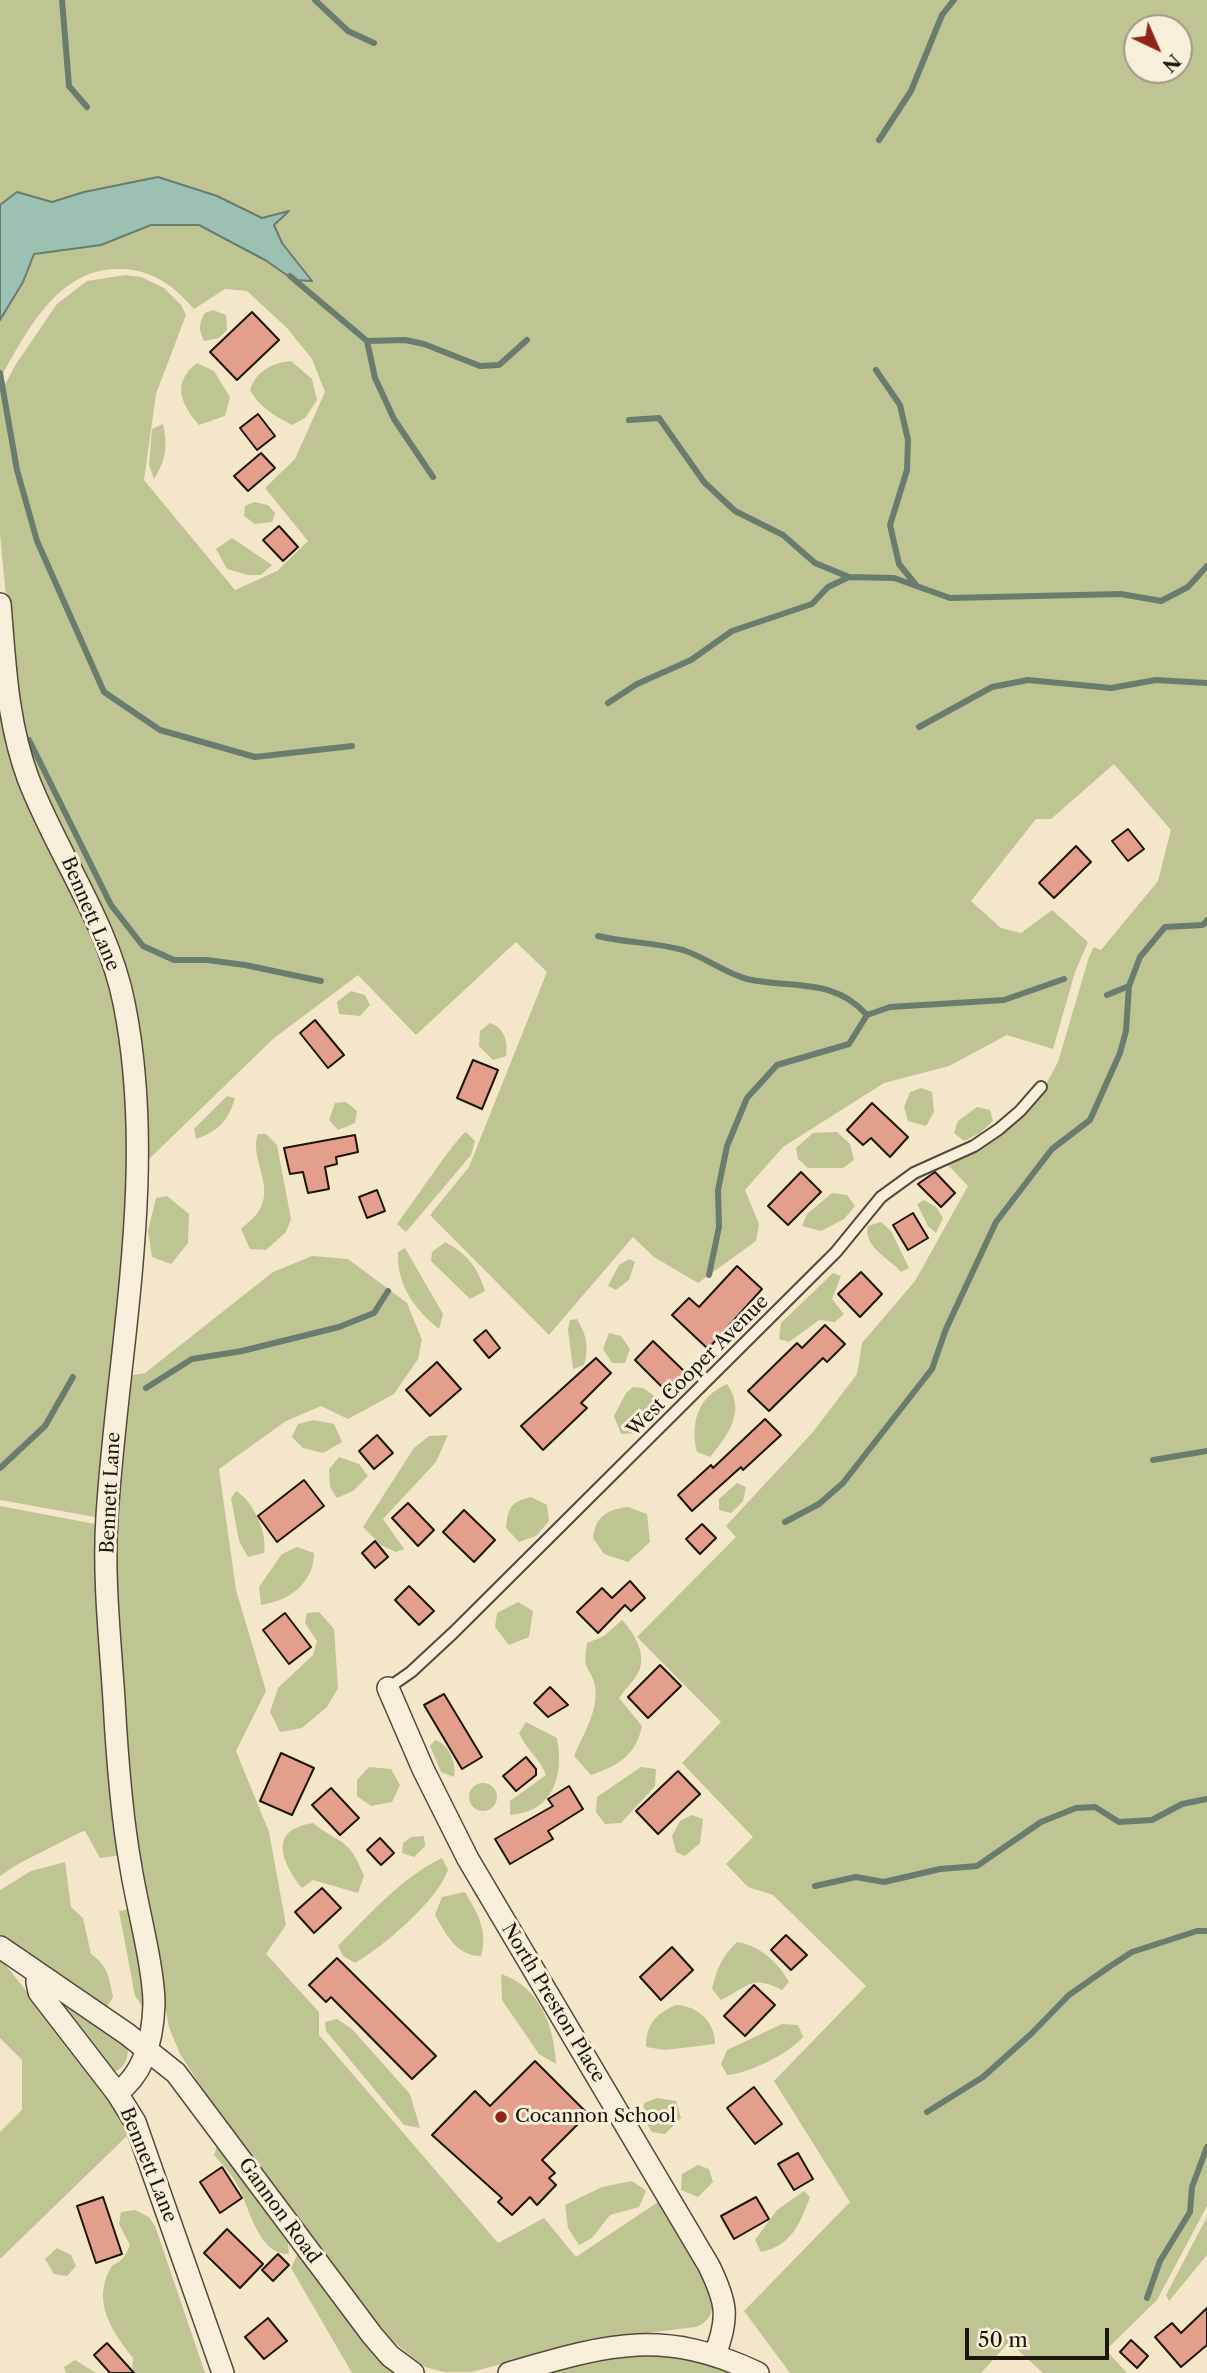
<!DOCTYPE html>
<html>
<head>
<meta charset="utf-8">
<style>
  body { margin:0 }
  #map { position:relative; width:1207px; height:2373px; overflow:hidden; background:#f4e6c8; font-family:"Libre Caslon Text",serif }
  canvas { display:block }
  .north { position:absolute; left:1123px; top:14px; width:70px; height:70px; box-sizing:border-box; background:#f8efdb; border:2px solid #a19887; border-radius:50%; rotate:136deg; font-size:19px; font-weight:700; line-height:28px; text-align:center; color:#1e150a }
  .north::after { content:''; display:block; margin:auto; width:24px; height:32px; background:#8f2418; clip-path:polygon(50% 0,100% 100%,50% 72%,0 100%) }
  .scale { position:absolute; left:965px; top:2328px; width:144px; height:32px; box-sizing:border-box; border:4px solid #1e150a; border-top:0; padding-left:9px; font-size:21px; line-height:24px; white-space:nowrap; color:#1e150a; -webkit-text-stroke:5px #f8efdb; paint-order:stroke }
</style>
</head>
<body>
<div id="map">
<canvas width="1207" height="2373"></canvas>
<div class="north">N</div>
<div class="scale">50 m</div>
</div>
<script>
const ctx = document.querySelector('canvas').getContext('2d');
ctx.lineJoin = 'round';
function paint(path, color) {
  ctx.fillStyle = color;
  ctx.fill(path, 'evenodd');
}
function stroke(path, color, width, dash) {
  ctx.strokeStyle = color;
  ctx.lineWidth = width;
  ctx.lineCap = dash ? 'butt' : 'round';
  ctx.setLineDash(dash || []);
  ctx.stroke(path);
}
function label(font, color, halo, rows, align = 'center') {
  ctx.font = font + ' "Libre Caslon Text",serif';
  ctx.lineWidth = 6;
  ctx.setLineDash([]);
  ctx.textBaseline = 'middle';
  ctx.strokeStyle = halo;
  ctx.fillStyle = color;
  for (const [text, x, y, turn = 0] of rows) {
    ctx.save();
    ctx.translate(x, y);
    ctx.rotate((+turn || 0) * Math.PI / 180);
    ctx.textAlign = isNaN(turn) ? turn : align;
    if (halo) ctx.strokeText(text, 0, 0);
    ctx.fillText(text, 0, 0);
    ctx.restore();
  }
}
paint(new Path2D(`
  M 0,0 L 1207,0 L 1207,2206 L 1157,2300 L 1106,2350 L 1127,2373 L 1043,2373 L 1009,2342 L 981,2373 L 790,2373 L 744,2311 L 850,2202 L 774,2081 L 866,1986 L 773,1895 L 748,1887 L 726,1864 L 753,1837 L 682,1763 L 721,1722 L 637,1637 L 736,1537 L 726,1526 L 813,1432 L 857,1374 L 862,1343 L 915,1281 L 968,1186 L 946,1163 L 976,1149 L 1044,1088 L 1058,1062 L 1089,957 L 1094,947 L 1101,950 L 1158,881 L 1171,830 L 1114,764 L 1051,819 L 1036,819 L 971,901 L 1001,928 L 1021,933 L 1052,910 L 1088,942 L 1075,972 L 1053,1049 L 1007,1035 L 949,1066 L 884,1083 L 783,1147 L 745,1190 L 759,1224 L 756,1241 L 698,1283 L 654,1257 L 633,1237 L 549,1335 L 430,1215 L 469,1167 L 547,972 L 516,942 L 416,1035 L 358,975 L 274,1038 L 147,1161 L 142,1072 L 62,829 L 38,778 L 16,702 L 0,534 L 0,394 L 16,364 L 57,304 L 87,281 L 125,275 L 141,277 L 164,288 L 181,305 L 186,315 L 156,394 L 144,480 L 235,590 L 277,571 L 308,541 L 265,488 L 295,459 L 325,392 L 312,359 L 287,328 L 247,291 L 225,289 L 194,309 C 173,285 153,270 121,269 C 58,267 27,331 0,379 ZM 1137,28 L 1179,28 L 1179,70 L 1137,70 Z
  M 213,310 L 226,315 L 227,330 L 219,338 L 204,341 C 199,330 198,324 205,313 Z
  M 291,361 L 312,379 L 317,400 L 305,418 L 292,425 C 275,416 259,407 250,390 C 256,371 272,363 291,361 Z
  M 197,363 L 214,371 L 230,397 L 225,416 L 199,425 C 181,404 171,383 197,363 Z
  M 163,424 C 168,446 166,460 154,479 L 149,465 L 152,429 Z
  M 254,502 L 268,505 L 275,513 L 272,522 L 255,524 L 244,516 L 245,506 Z
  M 232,538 L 272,565 L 261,575 L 248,575 L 227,569 L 216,549 Z
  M 0,705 L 7,748 L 16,772 C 49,842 98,925 114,1001 C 141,1128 123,1259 110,1387 C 108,1410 104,1504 95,1517 L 0,1500 Z
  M 351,991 L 365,995 L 370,1005 L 360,1016 L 339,1014 L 337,1002 Z
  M 490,1023 C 505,1028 508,1042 506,1056 L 493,1060 L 479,1046 L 480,1031 Z
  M 921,1088 L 932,1092 L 934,1112 L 926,1126 L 908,1121 L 904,1107 L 910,1092 Z
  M 227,1096 L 235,1098 C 228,1121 219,1131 196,1139 L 194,1129 Z
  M 346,1102 L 357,1111 L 355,1123 L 338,1130 L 329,1120 L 335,1103 Z
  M 977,1107 L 990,1110 L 993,1121 L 980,1133 L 964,1141 L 954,1133 L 958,1121 Z
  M 466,1132 L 475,1141 L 471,1155 L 406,1232 L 397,1224 C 409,1209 457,1136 466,1132 Z
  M 837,1132 L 850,1144 L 854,1160 L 843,1168 L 808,1168 L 798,1159 L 796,1148 L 813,1133 Z
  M 258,1134 L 266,1134 L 277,1145 L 291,1219 L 286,1232 L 266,1250 L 250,1249 L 241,1229 C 247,1223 256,1217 260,1209 C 274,1185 249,1157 258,1134 Z
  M 832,1193 L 847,1195 L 855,1206 L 844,1219 L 821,1231 L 802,1226 L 807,1214 Z
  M 167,1196 L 189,1214 L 188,1243 L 171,1264 L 152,1257 L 148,1231 L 156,1198 Z
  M 924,1200 L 936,1207 L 943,1218 L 936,1233 L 928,1226 L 917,1204 Z
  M 881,1222 L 891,1231 L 909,1268 L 901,1272 C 888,1257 863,1247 868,1226 Z
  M 445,1242 C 467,1254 477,1266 485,1291 L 470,1299 L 431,1261 L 432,1252 Z
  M 405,1248 L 443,1314 L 439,1329 C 415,1310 396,1284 398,1252 Z
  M 312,1256 L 348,1259 L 407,1303 L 422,1340 L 418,1359 L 394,1394 L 348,1419 L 321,1406 L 286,1421 L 219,1469 L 236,1590 L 266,1691 L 236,1751 L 269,1832 L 286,1925 L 266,1954 L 319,2012 L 319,2035 L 498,2243 L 544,2218 L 576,2257 L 661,2200 L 712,2292 C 714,2308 713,2320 696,2327 L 597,2339 L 471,2372 L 445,2372 L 425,2367 L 384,2334 L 309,2236 L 204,2091 L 180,2054 L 169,2027 L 137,1854 L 122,1725 L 115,1516 L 128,1376 L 145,1373 L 273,1272 Z
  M 629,1259 L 635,1262 L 629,1280 L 616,1290 L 608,1286 L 619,1265 Z
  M 833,1273 L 841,1276 L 832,1299 L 844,1314 L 835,1322 L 819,1320 L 789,1342 L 779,1339 L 781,1323 Z
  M 577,1319 C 587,1336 589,1347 584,1365 L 573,1369 L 568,1330 L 570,1320 Z
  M 609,1333 L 621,1336 L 630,1349 L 625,1363 L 612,1363 L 603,1349 Z
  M 727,1384 C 746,1411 729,1434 710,1457 L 697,1452 C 690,1422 698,1397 727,1384 Z
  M 633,1387 L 643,1388 L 656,1397 L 654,1415 L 639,1433 L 621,1434 L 614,1416 L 626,1393 Z
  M 314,1420 L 334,1424 L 342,1442 L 323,1453 L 303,1448 L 292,1437 L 298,1424 Z
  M 448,1435 L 436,1462 L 383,1519 L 404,1549 L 396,1552 L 381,1545 L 363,1527 L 414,1448 L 429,1436 Z
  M 339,1457 L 359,1464 L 368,1476 L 353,1491 L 337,1498 L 330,1487 L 329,1469 Z
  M 737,1483 L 746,1487 L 743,1501 L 731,1513 L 719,1510 L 719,1499 Z
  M 236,1491 C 253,1501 268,1533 264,1553 L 248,1557 L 239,1541 L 231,1498 Z
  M 531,1497 L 547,1505 L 549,1521 L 536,1536 L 519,1542 L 506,1528 C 508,1508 510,1502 531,1497 Z
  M 0,1506 L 95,1524 L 99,1527 L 122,1855 L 100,1858 L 85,1831 L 81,1832 L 18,1864 L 0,1876 Z
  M 628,1507 L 647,1514 L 650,1542 L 628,1562 L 604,1554 L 593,1538 C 596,1516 606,1510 628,1507 Z
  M 297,1547 L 314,1553 C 314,1583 289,1601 261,1605 L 259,1587 L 282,1554 Z
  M 518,1602 L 533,1611 L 529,1637 L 509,1645 L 495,1627 L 497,1613 Z
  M 319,1612 L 334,1629 L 338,1688 L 327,1707 L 302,1728 L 280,1732 L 270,1712 L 278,1688 L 313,1655 L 317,1641 L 305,1623 L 307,1613 Z
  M 622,1620 C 633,1631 647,1654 639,1671 C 635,1680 625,1689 619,1698 L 642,1726 C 636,1755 618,1766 591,1775 L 574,1756 C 583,1735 599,1710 595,1686 C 590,1664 582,1674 587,1643 L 604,1636 Z
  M 526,1722 L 557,1738 C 564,1775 554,1812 510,1815 L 510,1801 L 546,1775 C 540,1758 526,1750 519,1733 Z
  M 435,1740 C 449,1744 457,1764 454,1777 L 441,1772 L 430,1746 Z
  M 369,1767 L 391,1769 L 400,1785 L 392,1802 L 371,1806 L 357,1796 L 357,1780 Z
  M 641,1767 L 656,1769 L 655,1786 L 621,1823 L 605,1824 L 596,1812 L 597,1797 Z
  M469 1797a14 14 0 1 1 28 0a14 14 0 1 1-28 0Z
  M 692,1815 L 703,1819 L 700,1843 L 685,1856 L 676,1852 L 672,1836 L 680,1821 Z
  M 313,1823 C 342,1846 349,1837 364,1876 L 358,1893 L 313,1880 L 302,1888 C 281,1861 268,1830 313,1823 Z
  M 424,1836 L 425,1846 L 414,1857 L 402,1853 L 403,1843 L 411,1837 Z
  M 442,1858 L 448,1870 C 438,1900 383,1947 355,1963 L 343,1956 L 338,1946 C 369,1915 402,1877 442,1858 Z
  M 65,1862 L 71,1907 L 83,1918 L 91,1954 C 108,1966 109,1977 113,1997 L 105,2010 L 0,1934 L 0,1890 L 31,1871 Z
  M 465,1892 C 478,1914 488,1931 481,1956 C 456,1956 446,1934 435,1915 L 442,1897 Z
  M 131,1909 L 145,2000 L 142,2006 L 135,1996 L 119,1911 Z
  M 737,1942 C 759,1945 779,1963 789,1982 L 782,1990 C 750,1974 749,1987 721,2000 L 712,1989 C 717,1969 722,1956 737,1942 Z
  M 0,1958 L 114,2101 L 130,2133 L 0,2259 L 0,2132 L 22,2110 L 22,2060 L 0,2038 Z
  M 501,1974 C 540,1987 554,2026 556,2064 L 539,2054 L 502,2000 Z
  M 54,1996 L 128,2048 C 128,2058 125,2068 114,2072 L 110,2068 Z
  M 676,2005 C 697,2006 715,2021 715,2044 L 665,2050 L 646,2047 C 646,2025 655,2014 676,2005 Z
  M 337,2019 L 352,2029 L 410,2094 L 420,2128 L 404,2125 L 326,2031 L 325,2022 Z
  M 782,2024 L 798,2025 L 803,2037 C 788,2054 750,2073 727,2075 L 721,2064 L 727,2050 Z
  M 657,2098 L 676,2101 L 681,2118 L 665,2134 L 652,2132 L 643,2118 L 644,2103 Z
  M 217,2146 L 288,2243 L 289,2254 C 258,2255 250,2208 238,2186 C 232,2175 223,2165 214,2155 Z
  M 698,2165 L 709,2169 L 713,2182 L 698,2197 L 681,2190 L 682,2174 Z
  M 632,2181 L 646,2191 L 639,2207 L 610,2215 L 592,2238 L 579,2245 L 568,2228 L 565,2205 L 602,2187 Z
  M 804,2191 L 810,2197 C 800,2224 791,2246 761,2252 L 755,2240 L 777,2210 Z
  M 135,2210 L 149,2217 L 155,2226 L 205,2373 L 132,2373 L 133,2358 C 112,2331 92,2303 110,2269 C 113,2263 118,2264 122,2259 C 126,2256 128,2249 130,2245 L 119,2224 L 121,2212 Z
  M 1207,2217 L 1207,2255 L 1169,2301 L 1166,2295 Z
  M 57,2248 L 71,2255 L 76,2266 L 67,2276 L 54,2274 L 45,2259 Z
  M 299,2251 L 398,2373 L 352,2373 L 291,2268 Z
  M 656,2354 L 695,2359 L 736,2373 L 545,2373 L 610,2356 Z
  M 75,2360 L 96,2373 L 66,2373 L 64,2367 Z`), '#bfc493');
const water = new Path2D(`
  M 158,177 L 217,196 L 262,218 L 289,211 L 274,225 L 282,243 L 312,281 L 294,280 L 265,260 L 199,225 L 151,225 L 101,245 L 34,254 L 23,282 L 0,320 L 0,205 L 17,192 L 52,202 L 84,192 Z`);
paint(water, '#9cc0b1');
stroke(water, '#6a7c6e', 2);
stroke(new Path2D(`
  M 62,0 L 69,86 L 87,107
  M 315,0 L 348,31 L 374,43
  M 879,140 L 911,91 L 942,15 L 954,0
  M 290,276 L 367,341 L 375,378 L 394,419 L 433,477
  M 367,341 L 405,340 L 424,344 L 480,366 L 499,365 L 527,340
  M 876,370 L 900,405 L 908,440 L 907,470 L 890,525 L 899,564 L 916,585
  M 0,373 L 17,470 L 37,541 L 104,692 L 160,730 L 255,757 L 352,746
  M 629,420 L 659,418 L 704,482 L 735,511 L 783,535 L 815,563 L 849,577 L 894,578 L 950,598 L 1121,594 L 1161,601 L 1188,587 L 1207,566
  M 608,703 L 637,684 L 691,660 L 732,631 L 812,604 L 828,587 L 849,577
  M 919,727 L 992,687 L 1028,680 L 1111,688 L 1156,680 L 1207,683
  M 29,740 L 111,905 L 143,946 L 174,960 L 207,960 L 245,965 L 321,981
  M 598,936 C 626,943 654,942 683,950 C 705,957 724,973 747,979 C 792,989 833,977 867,1015
  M 1107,995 L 1129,986 L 1140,957 L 1165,927 L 1203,925 L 1207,920
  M 709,1275 L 719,1227 L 718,1190 L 727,1146 L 747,1098 L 777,1065 L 849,1044 L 867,1015 L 890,1007 L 1004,1000 L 1064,979
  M 146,1388 L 192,1359 L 242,1351 L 339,1327 L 374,1313 L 388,1291
  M 1153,1460 L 1207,1451
  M 0,1468 L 45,1426 L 73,1377
  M 785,1522 L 819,1504 L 843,1483 L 932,1369 L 946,1329 L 996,1222 L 1052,1149 L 1090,1120 L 1120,1053 L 1126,1031 L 1129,986
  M 815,1886 L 856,1877 L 884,1882 L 940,1869 L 977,1866 L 1041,1822 L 1076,1808 L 1095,1807 L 1119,1822 L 1152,1820 L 1182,1804 L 1207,1799
  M 927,2112 L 983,2077 L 1031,2034 L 1069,1995 L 1109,1967 L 1132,1952 L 1197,1931 L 1207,1931
  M 1147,2298 L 1160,2261 L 1190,2212 L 1192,2187 L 1207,2147`), '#6a7c6e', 6);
const building = new Path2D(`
  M 252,312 L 279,340 L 237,380 L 210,352 Z
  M 258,414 L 275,436 L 257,450 L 240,428 Z
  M 261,453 L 275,468 L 248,491 L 234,476 Z
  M 279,526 L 298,547 L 283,561 L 263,540 Z
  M 1128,829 L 1144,849 L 1128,861 L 1112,841 Z
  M 1076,846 L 1091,862 L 1054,898 L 1039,883 Z
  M 315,1020 L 344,1055 L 328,1068 L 300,1033 Z
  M 473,1060 L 498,1070 L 482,1109 L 457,1098 Z
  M 872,1103 L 908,1137 L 890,1157 L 871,1138 L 863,1145 L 847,1130 Z
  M 355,1135 L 358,1152 L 336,1157 L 337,1164 L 325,1167 L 329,1189 L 308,1193 L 303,1172 L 290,1174 L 284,1148 Z
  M 801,1172 L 821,1192 L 788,1225 L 768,1206 Z
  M 935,1172 L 955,1193 L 941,1207 L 918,1184 Z
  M 377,1190 L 385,1211 L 367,1218 L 359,1197 Z
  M 913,1213 L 928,1238 L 908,1250 L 893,1225 Z
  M 737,1266 L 762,1289 L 708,1349 L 672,1315 L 689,1298 L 699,1307 Z
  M 861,1272 L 882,1294 L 860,1317 L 838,1294 Z
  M 825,1325 L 845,1344 L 827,1362 L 823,1358 L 769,1411 L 748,1391 L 797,1343 L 802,1348 Z
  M 486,1330 L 500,1348 L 489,1358 L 474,1340 Z
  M 653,1341 L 686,1373 L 667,1392 L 635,1360 Z
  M 596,1358 L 611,1373 L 581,1403 L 587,1408 L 543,1450 L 521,1426 Z
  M 437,1362 L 461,1389 L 430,1416 L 406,1390 Z
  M 765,1419 L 781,1435 L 743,1470 L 741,1467 L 692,1511 L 678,1495 L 711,1465 L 713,1468 Z
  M 377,1435 L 393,1453 L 374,1469 L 359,1451 Z
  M 304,1480 L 324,1506 L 277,1542 L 258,1516 Z
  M 408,1503 L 434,1530 L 418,1546 L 392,1518 Z
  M 464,1510 L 495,1540 L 474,1562 L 443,1532 Z
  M 702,1524 L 716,1538 L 700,1554 L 686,1539 Z
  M 375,1541 L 388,1557 L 375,1568 L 362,1553 Z
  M 630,1581 L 645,1598 L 631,1611 L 625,1605 L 598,1633 L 577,1612 L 602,1588 L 612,1598 Z
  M 409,1586 L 434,1611 L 419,1625 L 395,1600 Z
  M 285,1613 L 311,1647 L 289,1664 L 263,1630 Z
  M 660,1665 L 681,1686 L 648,1718 L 628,1697 Z
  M 550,1687 L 568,1705 L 548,1717 L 534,1703 Z
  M 444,1694 L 482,1757 L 462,1769 L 424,1705 Z
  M 281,1753 L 314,1768 L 292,1815 L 260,1801 Z
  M 526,1757 L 536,1769 L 536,1775 L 516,1791 L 503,1776 Z
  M 678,1771 L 700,1794 L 658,1834 L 636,1811 Z
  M 569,1786 L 583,1809 L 548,1831 L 553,1839 L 510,1864 L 495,1839 L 553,1806 L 548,1799 Z
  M 331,1788 L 359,1818 L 340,1835 L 312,1805 Z
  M 380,1838 L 394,1853 L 381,1865 L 367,1850 Z
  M 322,1888 L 341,1908 L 314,1933 L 295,1912 Z
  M 786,1935 L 807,1955 L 791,1970 L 771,1950 Z
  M 672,1947 L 693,1970 L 661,2000 L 640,1977 Z
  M 337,1958 L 436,2056 L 412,2079 L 331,1997 L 326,2002 L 309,1985 Z
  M 754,1985 L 775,2005 L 745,2036 L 724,2016 Z
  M 535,2061 L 588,2114 L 542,2160 L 555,2173 L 549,2178 L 556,2185 L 537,2205 L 530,2197 L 512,2215 L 498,2202 L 502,2198 L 432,2135 L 475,2091 L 490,2106 Z
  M 754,2087 L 782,2124 L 755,2144 L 727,2108 Z
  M 798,2153 L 813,2179 L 794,2190 L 778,2164 Z
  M 222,2167 L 242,2198 L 220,2213 L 200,2182 Z
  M 103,2197 L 122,2254 L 96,2263 L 77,2206 Z
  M 756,2197 L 769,2219 L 734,2239 L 721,2216 Z
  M 227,2229 L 263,2264 L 240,2288 L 204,2253 Z
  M 278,2254 L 289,2265 L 273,2281 L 262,2270 Z
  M 1207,2308 L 1207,2345 L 1181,2367 L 1155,2337 L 1172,2323 L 1181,2333 Z
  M 268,2318 L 287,2341 L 264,2359 L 245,2337 Z
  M 1131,2340 L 1148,2356 L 1137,2368 L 1120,2352 Z
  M 107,2343 L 134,2373 L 110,2373 L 94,2355 Z`);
paint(building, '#e49f8c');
stroke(building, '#1e150a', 2);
const service = new Path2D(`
  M 388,1688 L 411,1672 L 453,1633 L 836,1252 L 881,1197 L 914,1173 L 974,1146 L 999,1129 L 1020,1111 L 1041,1087`);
const minor = new Path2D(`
  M 0,604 C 5,663 7,721 28,778 C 57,854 108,922 124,1003 C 158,1171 118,1347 107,1516 C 103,1576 110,1639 114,1700 C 117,1756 121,1813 131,1868 C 137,1906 154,1968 154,2004 C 153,2037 145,2073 117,2093
  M 388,1688 L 423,1769 L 468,1859 L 709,2266 C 726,2301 730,2317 715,2354
  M 0,1947 L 127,2034 L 176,2073 L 372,2335 L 390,2356 L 413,2373
  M 40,1975 L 37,1982 L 39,1992 L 117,2093 L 135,2122 L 223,2373
  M 509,2373 C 607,2345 661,2327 758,2373`);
stroke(service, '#54493a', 14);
stroke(minor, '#54493a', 24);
stroke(service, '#f8efdb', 10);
stroke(minor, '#f8efdb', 21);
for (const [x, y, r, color] of [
  [501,2117,7,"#8f2418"]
]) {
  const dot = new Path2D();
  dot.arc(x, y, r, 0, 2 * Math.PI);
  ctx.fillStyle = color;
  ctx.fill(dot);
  stroke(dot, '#f8efdb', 2.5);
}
label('19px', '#1e150a', '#f8efdb', [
  ["Bennett Lane",90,914,67],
  ["West Cooper Avenue",698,1366,-45],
  ["Bennett Lane",111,1493,-87],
  ["North Preston Place",553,2003,59],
  ["Bennett Lane",148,2165,68],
  ["Gannon Road",279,2211,54]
]);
label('19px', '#1e150a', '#f8efdb', [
  ["Cocannon School",515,2117]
], 'left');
</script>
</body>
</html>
